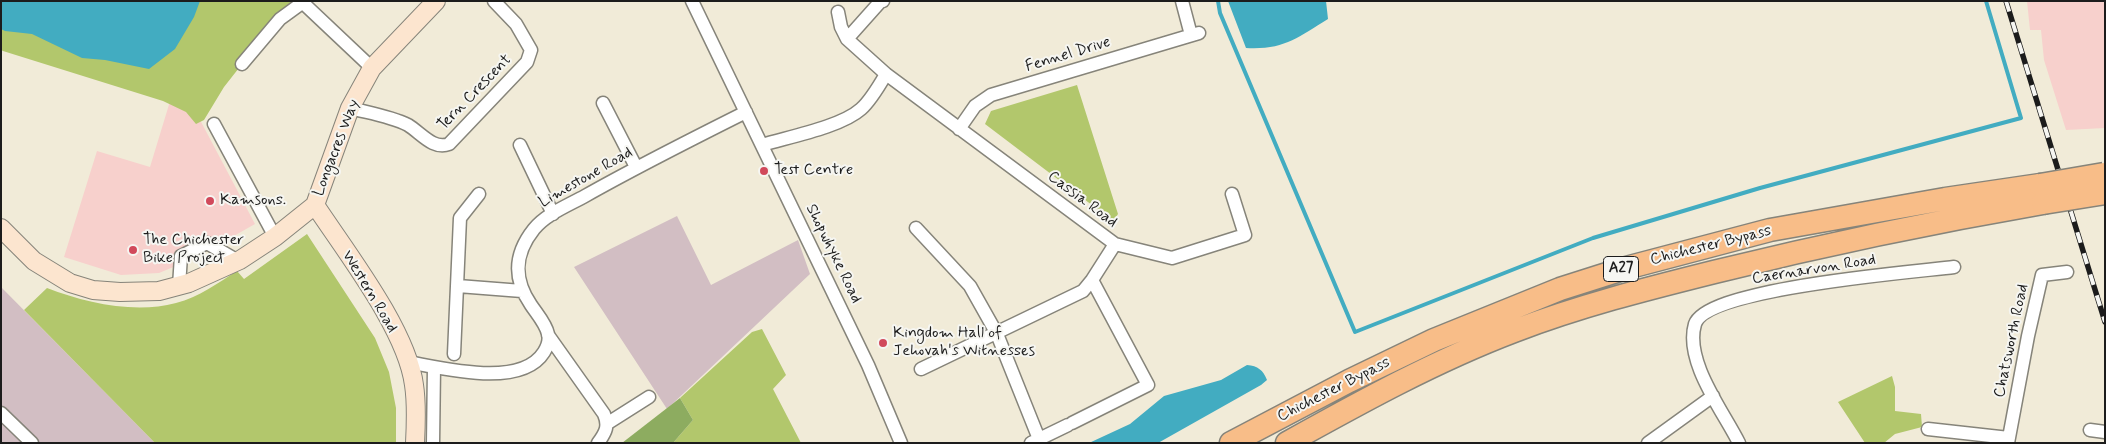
<!DOCTYPE html>
<html>
<head>
<meta charset="utf-8">
<style>
  body { margin:0 }
  #map { position:relative; width:2106px; height:444px; overflow:hidden; background:#f1ebd8; font-family:Mynerve,sans-serif }
  canvas { display:block }
  .frame { position:absolute; inset:0; border:2px solid #1c1c1c; pointer-events:none }
</style>
</head>
<body>
<div id="map">
<canvas width="2106" height="444"></canvas>
<div class="frame"></div>
</div>
<script>
const ctx = document.querySelector('canvas').getContext('2d');
ctx.lineJoin = 'round';
function paint(path, color) {
  ctx.fillStyle = color;
  ctx.fill(path, 'evenodd');
}
function stroke(path, color, width, dash) {
  ctx.strokeStyle = color;
  ctx.lineWidth = width;
  ctx.lineCap = dash ? 'butt' : 'round';
  ctx.setLineDash(dash || []);
  ctx.stroke(path);
}
function label(font, color, halo, rows, align = 'center') {
  ctx.font = font + ' Mynerve,sans-serif';
  ctx.lineWidth = 4;
  ctx.setLineDash([]);
  ctx.textBaseline = 'middle';
  ctx.strokeStyle = halo;
  ctx.fillStyle = color;
  for (const [text, x, y, turn = 0] of rows) {
    ctx.save();
    ctx.translate(x, y);
    ctx.rotate((+turn || 0) * Math.PI / 180);
    ctx.textAlign = isNaN(turn) ? turn : align;
    if (halo) ctx.strokeText(text, 0, 0);
    ctx.fillText(text, 0, 0);
    ctx.restore();
  }
}
paint(new Path2D(`
  M 2027,1 L 2105,1 L 2105,128 L 2066,130 L 2044,60 L 2041,30 L 2030,30 Z
  M 171,98 L 199,118 L 255,224 L 195,258 L 159,273 L 121,275 L 64,257 L 97,151 L 150,167 Z`), '#f7d0cc');
paint(new Path2D(`
  M 677,216 L 711,285 L 798,240 L 810,274 L 667,409 L 574,267 Z
  M 1,287 L 93,380 L 155,443 L 1,443 Z`), '#d2bec3');
paint(new Path2D(`
  M 1,1 L 301,1 L 257,45 L 224,87 L 204,120 L 196,124 L 186,112 L 163,101 L 3,51 L 1,50 Z
  M 1077,85 L 1118,214 L 1113,221 L 985,124 L 991,111 Z
  M 307,234 L 375,338 L 389,372 L 396,408 L 396,443 L 155,443 L 24,310 L 47,288 C 86,303 135,314 176,303 C 199,297 218,283 237,271 L 244,279 Z
  M 762,329 L 786,375 L 773,389 L 801,443 L 673,443 L 693,420 L 680,398 L 752,332 Z
  M 1892,376 L 1895,387 L 1895,411 L 1921,414 L 1922,427 L 1895,434 L 1884,443 L 1865,443 L 1838,402 Z`), '#b2c76c');
paint(new Path2D(`
  M 680,398 L 693,420 L 673,443 L 622,443 Z`), '#8dac60');
paint(new Path2D(`
  M 1,1 L 200,1 L 194,17 L 175,49 L 149,69 L 105,60 L 82,58 L 32,34 L 5,31 L 1,29 Z
  M 1228,1 L 1326,1 L 1328,19 C 1297,38 1284,50 1246,48 Z
  M 1247,365 C 1258,366 1263,370 1267,380 L 1261,385 L 1158,443 L 1089,443 L 1130,424 L 1164,396 L 1221,380 Z`), '#42acc1');
stroke(new Path2D(`
  M 1218,1 L 1220,13 L 1355,332 L 1593,238 L 1760,188 L 2021,118 L 1986,1`), '#42acc1', 4);
const street = new Path2D(`
  M 301,1 L 372,68
  M 692,1 L 868,365 L 901,443
  M 1182,1 L 1191,35
  M 838,12 L 841,27 L 847,39 L 886,74 L 1115,244 L 1172,258 L 1245,235 L 1232,194
  M 847,39 L 880,2 L 883,1
  M 242,64 L 280,19 L 302,3
  M 603,103 L 636,167
  M 350,108 C 369,113 390,116 408,125 C 421,133 433,150 449,144 L 527,62 L 531,50 L 516,24 L 494,1
  M 214,124 L 275,237
  M 959,129 L 975,106 L 991,95 L 1199,33
  M 520,145 L 553,214
  M 762,145 C 788,137 841,127 861,109 C 871,100 879,86 886,74
  M 916,228 L 970,286 L 997,334 L 1039,439
  M 179,286 L 181,256 L 207,243 L 238,261
  M 458,286 L 522,291
  M 548,335 L 604,414 C 609,426 606,432 598,443
  M 454,354 L 460,218 L 479,194
  M 407,362 C 442,368 521,389 544,352 C 547,347 550,341 548,334 C 546,324 537,314 531,305 C 513,279 514,254 534,229 C 546,214 569,205 585,196 C 638,166 692,139 746,112
  M 921,369 L 1083,291 L 1092,280 L 1115,244
  M 1,413 L 32,443
  M 608,423 L 649,397
  M 1072,423 L 1148,385 L 1092,280
  M 1928,429 L 2009,438
  M 2090,430 L 2105,432
  M 433,443 L 434,367
  M 1031,443 L 1068,425
  M 1648,443 L 1713,396
  M 1739,443 C 1723,411 1684,361 1695,324 C 1707,288 1914,272 1954,267
  M 2008,443 L 2028,336 L 2042,275 L 2067,272`);
const secondary = new Path2D(`
  M 315,205 C 346,252 407,330 414,385 C 417,404 416,424 415,443
  M 1,228 L 34,261 L 70,283 L 93,290 L 120,292 L 159,291 L 189,283 L 240,260 L 275,237 L 315,205 L 350,108 L 372,68 L 436,1`);
const highway = new Path2D(`
  M 1231,443 L 1349,381 L 1434,340 L 1560,289 L 1626,268 L 1770,230 L 1945,199 L 2040,185
  M 1287,443 C 1361,402 1435,361 1514,331 C 1579,306 1646,289 1714,272 C 1823,245 1933,222 2043,203`);
stroke(street, '#86847a', 15);
stroke(secondary, '#86847a', 20);
stroke(highway, '#86847a', 25);
stroke(street, '#fff', 12);
stroke(secondary, '#fce5cf', 18);
stroke(highway, '#f8bd88', 22);
const rail = new Path2D(`
  M 2006,1 L 2105,322`);
stroke(rail, '#1c1c1c', 5.5);
stroke(rail, '#f6f6f2', 4, [11]);
const highwayBridge = new Path2D(`
  M 2040,185 L 2104,174
  M 2043,203 L 2105,193`);
stroke(highwayBridge, '#86847a', 25, []);
stroke(highwayBridge, '#f8bd88', 22);
for (const [x, y, r, color] of [
  [764,171,5,"#d1495b"],
  [210,201,5,"#d1495b"],
  [133,250,5,"#d1495b"],
  [883,343,5,"#d1495b"]
]) {
  const dot = new Path2D();
  dot.arc(x, y, r, 0, 2 * Math.PI);
  ctx.fillStyle = color;
  ctx.fill(dot);
  stroke(dot, '#f6f6f2', 2);
}
for (const [x, y, w] of [
  [1621,269,35]
]) {
  const box = new Path2D();
  box.roundRect(x - w / 2, y - 12.5, w, 25, 4);
  ctx.fillStyle = '#f6f6f2';
  ctx.fill(box);
  stroke(box, '#1c1c1c', 1);
}
label('bold 15px', '#1c1c1c', null, [
  ["A27",1621,269]
]);
label('16px', '#1c1c1c', '#f6f6f2', [
  ["Fennel Drive",1068,55,-17],
  ["Tern Crescent",475,93,-46],
  ["Longacres Way",337,148,-69],
  ["Limestone Road",586,178,-30],
  ["Cassia Road",1082,200,37],
  ["Chichester Bypass",1711,246,-14],
  ["Shopwhyke Road",833,254,64],
  ["Caernarvon Road",1814,270,-9],
  ["Western Road",369,292,59],
  ["Chatsworth Road",2012,341,-78],
  ["Chichester Bypass",1334,390,-27]
]);
label('16px', '#1c1c1c', '#f6f6f2', [
  ["Test Centre",774,171],
  ["Kamsons.",220,201],
  ["The Chichester",143,241],
  ["Bike Project",143,259],
  ["Kingdom Hall of",893,334],
  ["Jehovah's Witnesses",893,352]
], 'left');
</script>
</body>
</html>
